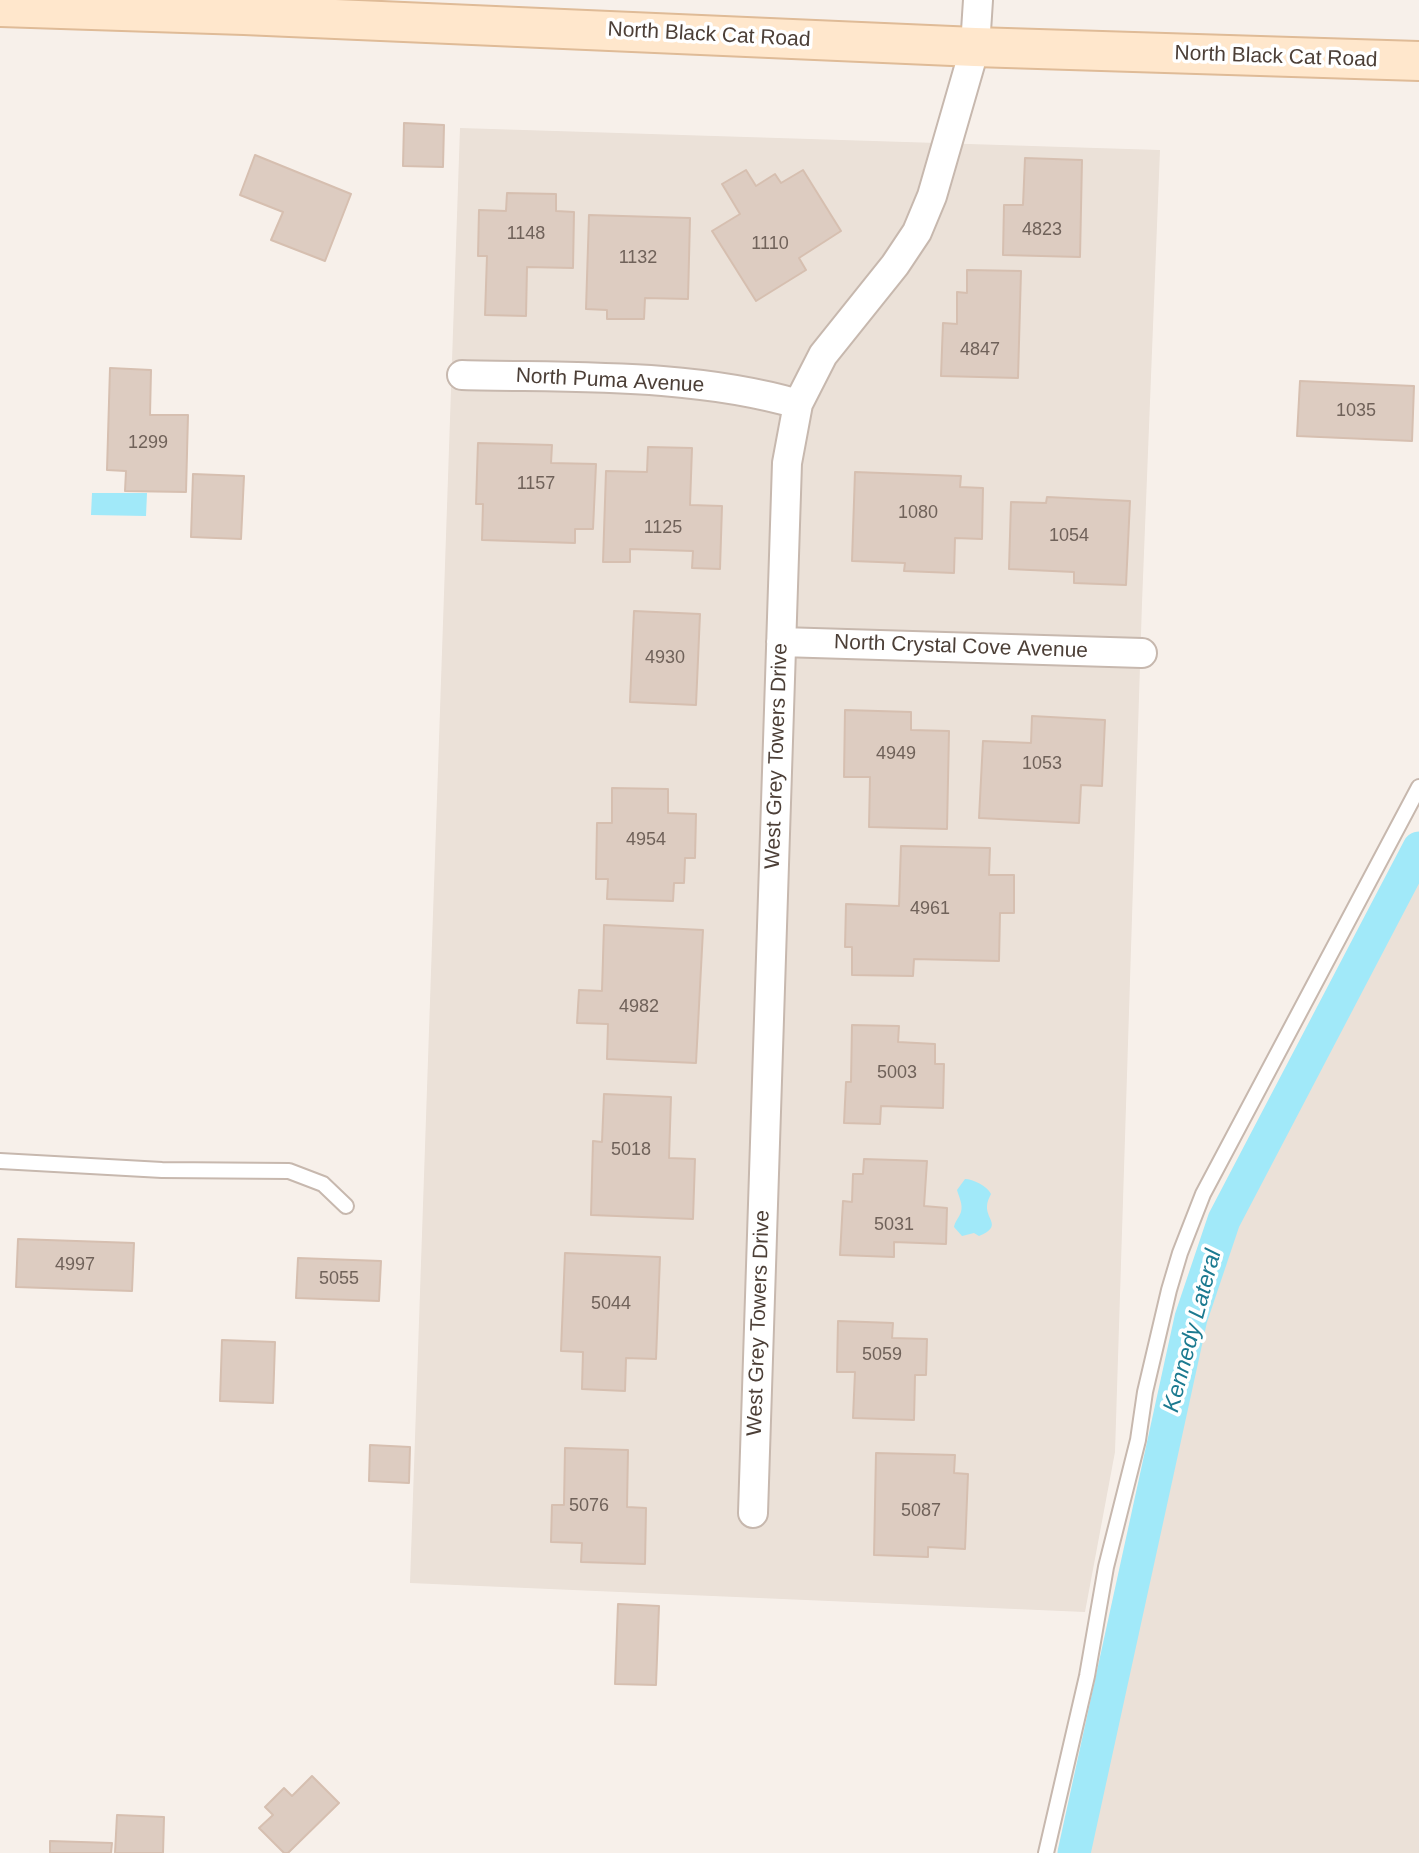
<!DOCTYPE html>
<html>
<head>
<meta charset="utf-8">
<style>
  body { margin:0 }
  canvas { display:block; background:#f7f0ea }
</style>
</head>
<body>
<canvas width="1419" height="1853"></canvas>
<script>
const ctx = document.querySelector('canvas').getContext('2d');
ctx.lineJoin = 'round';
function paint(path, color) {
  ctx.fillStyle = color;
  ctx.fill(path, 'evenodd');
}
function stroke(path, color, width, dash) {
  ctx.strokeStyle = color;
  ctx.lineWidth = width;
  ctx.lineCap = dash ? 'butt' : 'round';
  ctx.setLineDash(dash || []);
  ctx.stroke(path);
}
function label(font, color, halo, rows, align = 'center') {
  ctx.font = font + ' Arial,sans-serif';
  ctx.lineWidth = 7;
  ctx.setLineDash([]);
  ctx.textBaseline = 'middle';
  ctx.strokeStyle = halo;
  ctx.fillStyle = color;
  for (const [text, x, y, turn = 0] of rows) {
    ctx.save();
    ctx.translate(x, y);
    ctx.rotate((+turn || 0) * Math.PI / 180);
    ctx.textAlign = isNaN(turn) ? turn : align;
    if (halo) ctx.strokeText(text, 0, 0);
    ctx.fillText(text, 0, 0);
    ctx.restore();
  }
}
paint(new Path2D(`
  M 460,128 L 1160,150 L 1142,603 L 1115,1452 L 1085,1612 L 410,1583 Z
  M 1419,860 L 1419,1853 L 1074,1853 L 1175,1332 Z`), '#ebe1d8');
paint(new Path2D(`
  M 92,493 L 147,493 L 146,516 L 91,515 Z
  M 965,1179 C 973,1179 987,1186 991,1194 C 989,1198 987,1202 987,1206 C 986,1220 1003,1226 979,1236 L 974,1233 L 962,1236 L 954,1227 C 955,1221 959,1218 961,1212 C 963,1204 959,1197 957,1190 Z`), '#a1e9f9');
stroke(new Path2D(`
  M 1074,1853 L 1191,1318 L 1224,1220 L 1419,848`), '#a1e9f9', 33);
const building = new Path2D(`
  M 404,123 L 444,125 L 443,167 L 403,166 Z
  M 255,155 L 351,194 L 325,261 L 271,240 L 283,212 L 240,195 Z
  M 1025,158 L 1082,160 L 1080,257 L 1003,255 L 1004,205 L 1023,205 Z
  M 746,170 L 756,186 L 775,174 L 781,183 L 803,170 L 841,231 L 799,258 L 806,270 L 756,301 L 712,231 L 740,214 L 722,184 Z
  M 507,193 L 556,194 L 556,211 L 574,212 L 573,268 L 527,267 L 526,316 L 485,315 L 487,256 L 478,256 L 479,210 L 506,211 Z
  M 589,215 L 690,218 L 688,299 L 645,298 L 644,319 L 607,319 L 607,310 L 586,309 Z
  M 967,270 L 1021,271 L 1018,378 L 941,376 L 943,323 L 957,324 L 957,292 L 967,293 Z
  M 110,368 L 151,370 L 150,415 L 188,415 L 186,492 L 125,491 L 126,471 L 107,470 Z
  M 1300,381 L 1414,386 L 1412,441 L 1297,436 Z
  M 478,443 L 552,445 L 551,463 L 596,464 L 593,529 L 575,529 L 575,543 L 482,540 L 483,504 L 476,504 Z
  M 648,447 L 692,448 L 690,505 L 722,506 L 720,569 L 692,568 L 693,551 L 630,549 L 630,562 L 603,562 L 606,471 L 647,472 Z
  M 855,472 L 961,476 L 960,487 L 983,488 L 982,539 L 955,538 L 954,573 L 904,571 L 905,563 L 852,561 Z
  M 193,474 L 244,476 L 241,539 L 191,537 Z
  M 1047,497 L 1130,501 L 1126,585 L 1074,583 L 1074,572 L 1009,569 L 1011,502 L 1046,503 Z
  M 634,611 L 700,614 L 696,705 L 630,702 Z
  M 845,710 L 911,712 L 911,730 L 949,731 L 947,829 L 869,827 L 870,777 L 844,777 Z
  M 1032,716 L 1105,720 L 1102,786 L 1081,785 L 1079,823 L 979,818 L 983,741 L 1031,743 Z
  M 612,788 L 668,789 L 668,813 L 696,814 L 695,858 L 685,858 L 684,883 L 674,883 L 673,901 L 607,899 L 608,879 L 596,879 L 597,823 L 612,823 Z
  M 901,846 L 990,848 L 989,875 L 1014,875 L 1014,913 L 1000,913 L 999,961 L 914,959 L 913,976 L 852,975 L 852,947 L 845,947 L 846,904 L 899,906 Z
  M 604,925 L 703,930 L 696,1063 L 607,1059 L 608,1024 L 577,1023 L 579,990 L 602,991 Z
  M 852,1025 L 899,1026 L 898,1042 L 935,1044 L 935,1064 L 944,1064 L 943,1108 L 881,1106 L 880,1124 L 844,1123 L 846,1082 L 851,1082 Z
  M 604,1094 L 671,1097 L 669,1158 L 695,1159 L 693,1219 L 591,1215 L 593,1141 L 602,1142 Z
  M 864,1159 L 927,1161 L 924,1206 L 947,1208 L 946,1244 L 894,1242 L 894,1257 L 840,1255 L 843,1201 L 852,1202 L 853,1174 L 863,1174 Z
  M 18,1239 L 134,1243 L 132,1291 L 16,1287 Z
  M 565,1253 L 660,1257 L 656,1359 L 626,1358 L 625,1391 L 582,1389 L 583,1352 L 561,1351 Z
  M 298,1258 L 381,1261 L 379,1301 L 296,1298 Z
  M 838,1321 L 893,1323 L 892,1338 L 927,1339 L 926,1375 L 915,1375 L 914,1420 L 853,1418 L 855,1372 L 837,1372 Z
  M 222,1340 L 275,1342 L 273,1403 L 220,1401 Z
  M 370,1445 L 410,1447 L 409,1483 L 369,1481 Z
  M 565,1448 L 628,1450 L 627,1507 L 646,1508 L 645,1564 L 581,1562 L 582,1543 L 551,1542 L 552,1505 L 564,1505 Z
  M 876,1453 L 955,1455 L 954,1473 L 968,1474 L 965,1549 L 928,1547 L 928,1557 L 874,1555 Z
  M 618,1604 L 659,1606 L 656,1685 L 615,1684 Z
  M 312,1776 L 339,1803 L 288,1853 L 284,1853 L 259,1828 L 273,1815 L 265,1807 L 284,1788 L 292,1796 Z
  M 117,1815 L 164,1817 L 163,1853 L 115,1853 Z
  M 50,1841 L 112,1843 L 111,1853 L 50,1853 Z`);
paint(building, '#ddccc1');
stroke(building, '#d6bfb0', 2);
const lane = new Path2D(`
  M 0,1161 L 162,1170 L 289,1171 L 323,1184 L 346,1206
  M 1046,1853 L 1087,1676 L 1106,1567 L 1138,1440 L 1145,1392 L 1169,1290 L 1180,1253 L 1203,1194 L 1419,787`);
const street = new Path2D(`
  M 462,375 C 574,378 690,373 798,404
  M 781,642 L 1142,653
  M 753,1513 L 787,463 L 798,404 L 823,355 L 895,265 L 917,232 L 932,196 L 975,47 L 978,0`);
const secondary = new Path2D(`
  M 0,7 L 244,15 L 975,47 L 1419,61`);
stroke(lane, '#c7b8ae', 18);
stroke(street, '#c7b8ae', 32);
stroke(secondary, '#dfbb97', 42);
stroke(lane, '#fff', 14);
stroke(street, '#fff', 28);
stroke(secondary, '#ffe7cc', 38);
label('18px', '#70625a', null, [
  ["4823",1042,230],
  ["1148",526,234],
  ["1110",770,244],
  ["1132",638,258],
  ["4847",980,350],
  ["1035",1356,411],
  ["1299",148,443],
  ["1157",536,484],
  ["1080",918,513],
  ["1125",663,528],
  ["1054",1069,536],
  ["4930",665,658],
  ["4949",896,754],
  ["1053",1042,764],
  ["4954",646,840],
  ["4961",930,909],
  ["4982",639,1007],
  ["5003",897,1073],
  ["5018",631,1150],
  ["5031",894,1225],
  ["4997",75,1265],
  ["5055",339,1279],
  ["5044",611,1304],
  ["5059",882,1355],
  ["5076",589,1506],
  ["5087",921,1511]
]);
label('21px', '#4c3f37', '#fff', [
  ["North Black Cat Road",709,35,3],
  ["North Black Cat Road",1276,57,2],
  ["North Puma Avenue",610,381,3],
  ["North Crystal Cove Avenue",961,647,2],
  ["West Grey Towers Drive",777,756,-88],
  ["West Grey Towers Drive",759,1323,-88]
]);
label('italic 23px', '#1c7a90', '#fff', [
  ["Kennedy Lateral",1193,1331,-75]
]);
</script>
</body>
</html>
